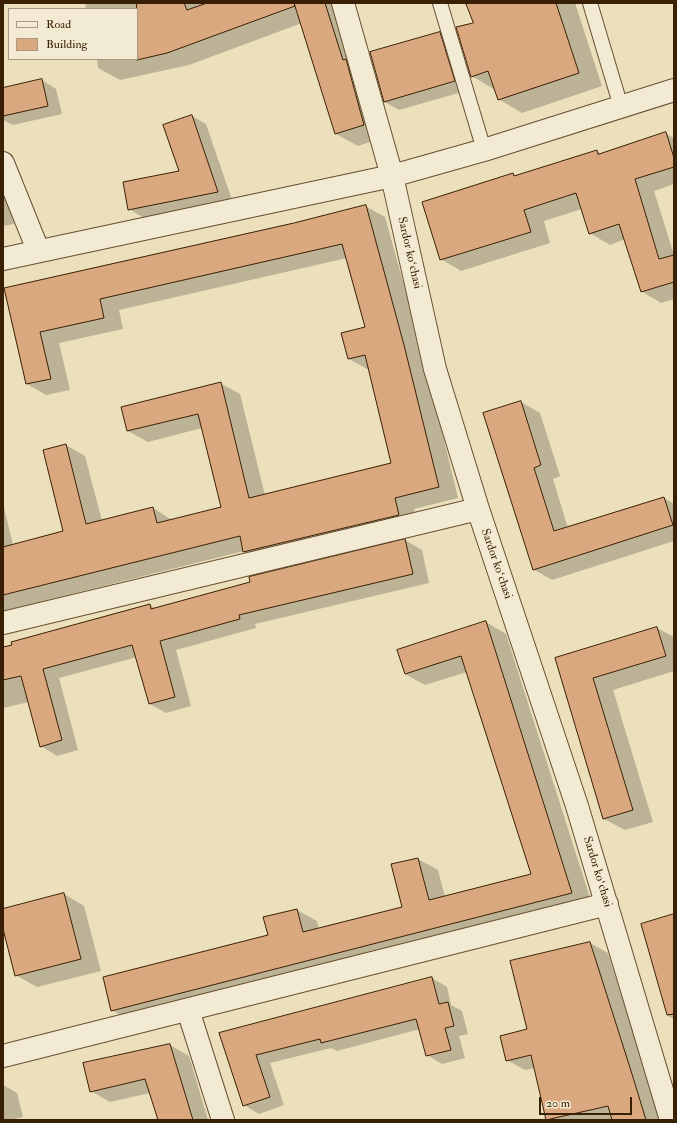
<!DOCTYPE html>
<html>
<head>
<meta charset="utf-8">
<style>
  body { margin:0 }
  #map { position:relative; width:677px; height:1123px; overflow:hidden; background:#ecdfbb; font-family:"IM FELL Double Pica",serif }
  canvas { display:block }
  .frame { position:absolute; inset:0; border:4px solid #391f03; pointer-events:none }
  .legend { position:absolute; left:8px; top:8px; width:130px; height:52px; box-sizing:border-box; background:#f3ead3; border:1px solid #a99980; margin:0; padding:5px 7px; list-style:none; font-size:12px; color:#391f03 }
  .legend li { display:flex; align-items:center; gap:8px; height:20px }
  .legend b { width:20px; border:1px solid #a99980 }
  .scale { position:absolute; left:539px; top:1097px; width:93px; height:18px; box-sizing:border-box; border:2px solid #391f03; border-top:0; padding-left:5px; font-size:12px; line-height:14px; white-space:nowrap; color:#391f03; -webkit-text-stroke:3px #f3ead3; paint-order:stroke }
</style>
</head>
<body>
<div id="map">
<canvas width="677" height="1123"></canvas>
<div class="frame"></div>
<ul class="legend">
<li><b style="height:5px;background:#f3ead3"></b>Road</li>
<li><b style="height:11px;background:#daa87f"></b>Building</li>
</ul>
<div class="scale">20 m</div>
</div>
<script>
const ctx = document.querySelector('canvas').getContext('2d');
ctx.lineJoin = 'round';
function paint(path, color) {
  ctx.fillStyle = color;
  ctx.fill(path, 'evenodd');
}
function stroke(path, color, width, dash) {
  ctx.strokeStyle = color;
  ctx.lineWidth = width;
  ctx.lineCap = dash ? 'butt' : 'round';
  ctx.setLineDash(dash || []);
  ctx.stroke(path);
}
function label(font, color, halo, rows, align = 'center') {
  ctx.font = font + ' "IM FELL Double Pica",serif';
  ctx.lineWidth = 4;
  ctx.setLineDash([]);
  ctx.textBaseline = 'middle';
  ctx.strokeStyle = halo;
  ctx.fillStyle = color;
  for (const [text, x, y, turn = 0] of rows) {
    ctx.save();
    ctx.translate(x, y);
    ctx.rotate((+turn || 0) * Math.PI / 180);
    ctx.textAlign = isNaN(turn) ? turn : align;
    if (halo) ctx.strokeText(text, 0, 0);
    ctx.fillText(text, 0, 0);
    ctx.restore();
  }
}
paint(new Path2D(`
  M 85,3 L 201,3 L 202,6 L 210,3 L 348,3 L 385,137 L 358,146 L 336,134 L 302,23 L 189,65 L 120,80 L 98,68 L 97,59 L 137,59 L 137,9 L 86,9 Z
  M 467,3 L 575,3 L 602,86 L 522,113 L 498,99 L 495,90 L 472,76 L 474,23 Z
  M 440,33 L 454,42 L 469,90 L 399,110 L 385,102 Z
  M 42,80 L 56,89 L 62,114 L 13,125 L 3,120 L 3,89 Z
  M 192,116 L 206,124 L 232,200 L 144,218 L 129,209 L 180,172 Z
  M 666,134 L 674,138 L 674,184 L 654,191 L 674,255 L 674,299 L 661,303 L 641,291 L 625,239 L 610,245 L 590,233 L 582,209 L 544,221 L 550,243 L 461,271 L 441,259 L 513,174 L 516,176 L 597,151 L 602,154 Z
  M 3,192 L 7,194 L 14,224 L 3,226 Z
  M 365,206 L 385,217 L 424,357 L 458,498 L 414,509 L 418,526 L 264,563 L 244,551 L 3,611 L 3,503 L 13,545 L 64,532 L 66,445 L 85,456 L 102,521 L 153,508 L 172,520 L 222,508 L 202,428 L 148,442 L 128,431 L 220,383 L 240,394 L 265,495 L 392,463 L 369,370 L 349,359 L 366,328 L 347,258 L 119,310 L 123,329 L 59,343 L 70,390 L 46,395 L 27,384 L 6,289 L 294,224 Z
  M 521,402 L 540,413 L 560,476 L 553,479 L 568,528 L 664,498 L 674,504 L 674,541 L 552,580 L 533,569 Z
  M 405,540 L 422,550 L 429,583 L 255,624 L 256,628 L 176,650 L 191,706 L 166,713 L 150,704 L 137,657 L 59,678 L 78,750 L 57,756 L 41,746 L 29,702 L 3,708 L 3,648 L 150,605 L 156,609 Z
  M 486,622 L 506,634 L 592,904 L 132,1022 L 112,1010 L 269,936 L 297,910 L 317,921 L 319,929 L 403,907 L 392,865 L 418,859 L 438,870 L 445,897 L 532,875 L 467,672 L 425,685 L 405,674 Z
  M 657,628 L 674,637 L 674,671 L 613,690 L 653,822 L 625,830 L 604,819 L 556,659 Z
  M 64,894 L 84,906 L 101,971 L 37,987 L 16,975 L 3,925 L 3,910 Z
  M 674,915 L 674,1019 L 668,1016 L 642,924 Z
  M 590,943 L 608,953 L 661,1120 L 547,1120 L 535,1068 L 525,1070 L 507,1060 Z
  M 432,978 L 447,987 L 451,1005 L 462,1011 L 468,1034 L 459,1036 L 465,1058 L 442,1064 L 427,1055 L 420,1029 L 337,1051 L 331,1048 L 270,1063 L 284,1105 L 259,1114 L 244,1105 L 220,1034 Z
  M 170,1045 L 189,1056 L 208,1120 L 159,1120 L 150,1093 L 110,1102 L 91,1091 Z
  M 3,1085 L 17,1093 L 23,1117 L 10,1120 L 3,1120 Z`), '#0003');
const building = new Path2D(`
  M 137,3 L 184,3 L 187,10 L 207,3 L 325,3 L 343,60 L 346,59 L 364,125 L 335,134 L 294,3 L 295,6 L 167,53 L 137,60 Z
  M 466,3 L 556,3 L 579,73 L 498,100 L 488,71 L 471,77 L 456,27 L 473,23 Z
  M 440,32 L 455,81 L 384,102 L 370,52 Z
  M 42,79 L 48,106 L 3,116 L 3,88 Z
  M 192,115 L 218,192 L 128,210 L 123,182 L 179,171 L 163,125 Z
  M 666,132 L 674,158 L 674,167 L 635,179 L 659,259 L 674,255 L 674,282 L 641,292 L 619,224 L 589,234 L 576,193 L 524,210 L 531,232 L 440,260 L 422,202 L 513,173 L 514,176 L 597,150 L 598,154 Z
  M 366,205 L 404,345 L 439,487 L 395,498 L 399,515 L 243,552 L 240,536 L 3,595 L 3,547 L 63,531 L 43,450 L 66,444 L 86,524 L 153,507 L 157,523 L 221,507 L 198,414 L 127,431 L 121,407 L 221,382 L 249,498 L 391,463 L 365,355 L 348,359 L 341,333 L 365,327 L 342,244 L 100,299 L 104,318 L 40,332 L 51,379 L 26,384 L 4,288 L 294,223 Z
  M 521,401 L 541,465 L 534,468 L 554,531 L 664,497 L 673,525 L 533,570 L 483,413 Z
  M 405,539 L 413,574 L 239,615 L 240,619 L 160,641 L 175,697 L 149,704 L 132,645 L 43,669 L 62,740 L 40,747 L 21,676 L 3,680 L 3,647 L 12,645 L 11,642 L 150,604 L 151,609 L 250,582 L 249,577 Z
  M 486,621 L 572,893 L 111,1011 L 103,977 L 268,935 L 263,917 L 297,909 L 303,932 L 402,907 L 391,864 L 418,858 L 429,900 L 531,874 L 461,656 L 405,674 L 397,650 Z
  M 657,627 L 666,656 L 593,678 L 633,810 L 603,819 L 555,658 Z
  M 64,893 L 81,959 L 15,976 L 3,929 L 3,909 Z
  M 674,914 L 674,1014 L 667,1015 L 641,924 Z
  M 590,942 L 632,1074 L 646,1120 L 612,1120 L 608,1106 L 546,1120 L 531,1055 L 506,1061 L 500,1036 L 527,1029 L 510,961 Z
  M 432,977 L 439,1004 L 448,1002 L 454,1026 L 445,1028 L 451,1050 L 426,1056 L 416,1019 L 321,1043 L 320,1039 L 256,1055 L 270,1097 L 243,1106 L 219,1033 Z
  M 170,1044 L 193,1120 L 158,1120 L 145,1079 L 90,1092 L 83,1063 Z`);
paint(building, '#daa87f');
stroke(building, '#391f03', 1);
const lane = new Path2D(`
  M 440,3 L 484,150
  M 590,3 L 621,107`);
const street = new Path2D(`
  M 343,3 L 392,176 L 435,369 L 478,509 L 577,806 L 671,1120
  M 3,163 L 38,250
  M 3,259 L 392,176 L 484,150 L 674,90
  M 3,623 L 478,509
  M 188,1010 L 223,1120
  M 3,1056 L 607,904`);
stroke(lane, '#664f31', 16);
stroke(street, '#664f31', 24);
stroke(lane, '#f3ead3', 14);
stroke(street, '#f3ead3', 22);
label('12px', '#391f03', '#f3ead3', [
  ["Sardor koʻchasi",409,253,77],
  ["Sardor koʻchasi",496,564,71],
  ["Sardor koʻchasi",597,872,73]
]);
</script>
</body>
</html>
